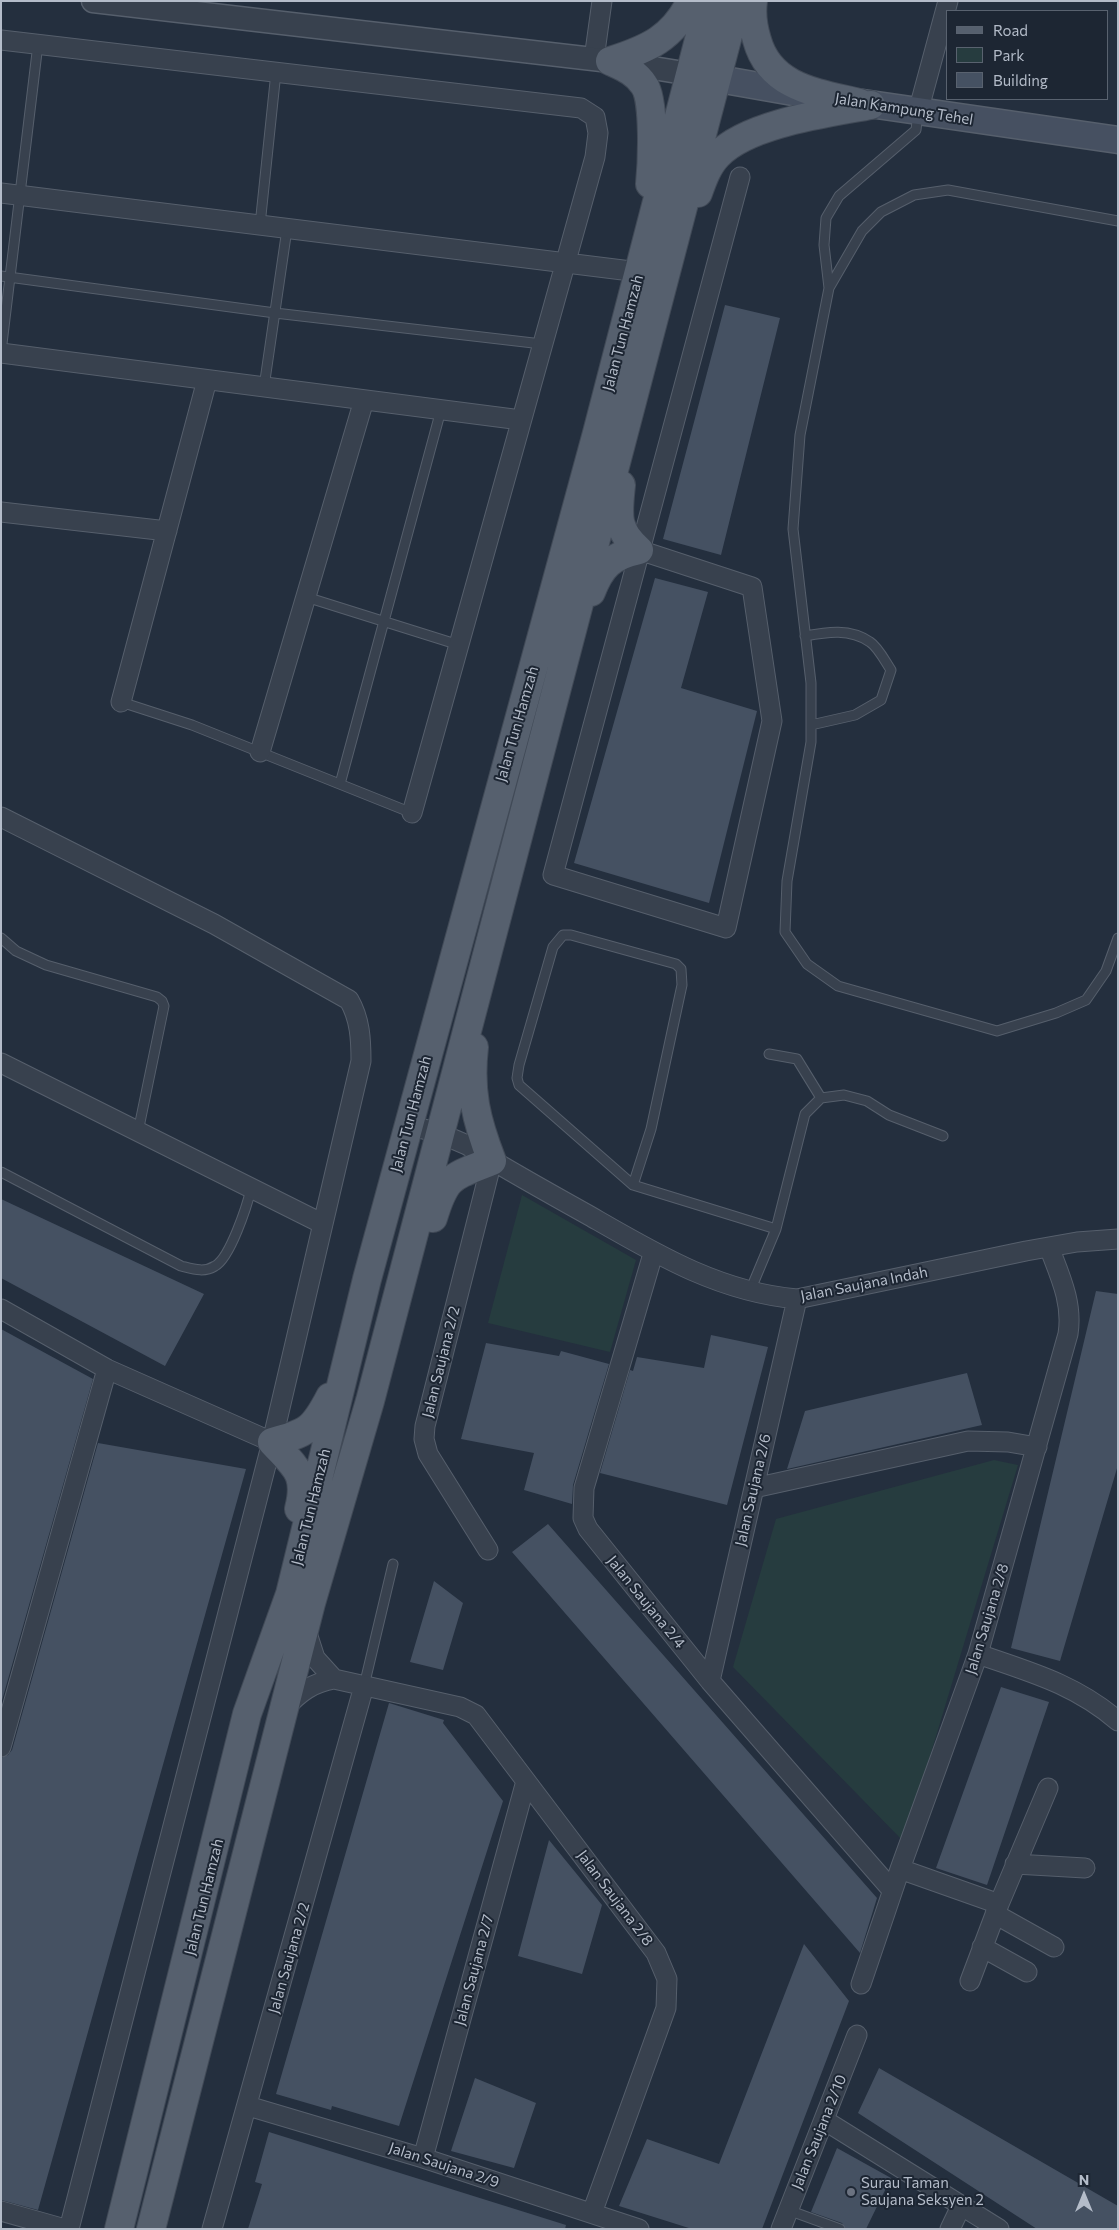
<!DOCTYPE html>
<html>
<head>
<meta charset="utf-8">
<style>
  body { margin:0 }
  #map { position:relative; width:1119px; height:2230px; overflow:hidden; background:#242f3e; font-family:Commissioner,sans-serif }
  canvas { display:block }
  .frame { position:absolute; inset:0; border:2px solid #b4bcc9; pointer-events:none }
  .legend { position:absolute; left:946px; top:10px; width:162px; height:90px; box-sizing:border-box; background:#1d2633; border:1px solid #59626f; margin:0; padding:6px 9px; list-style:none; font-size:15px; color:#b4bcc9 }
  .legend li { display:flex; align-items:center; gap:10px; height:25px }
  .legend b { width:25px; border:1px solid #59626f }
  .north { position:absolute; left:1059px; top:2170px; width:50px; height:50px; -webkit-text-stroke:4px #1d2633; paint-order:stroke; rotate:0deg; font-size:14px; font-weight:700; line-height:20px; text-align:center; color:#b4bcc9 }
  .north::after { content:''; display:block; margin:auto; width:18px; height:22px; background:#b4bcc9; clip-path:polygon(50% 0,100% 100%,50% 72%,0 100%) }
</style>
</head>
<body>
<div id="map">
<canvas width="1119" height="2230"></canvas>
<div class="frame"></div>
<ul class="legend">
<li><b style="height:6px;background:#56606e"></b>Road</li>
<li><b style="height:14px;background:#263c3f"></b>Park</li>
<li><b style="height:14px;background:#455162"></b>Building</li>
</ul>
<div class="north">N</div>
</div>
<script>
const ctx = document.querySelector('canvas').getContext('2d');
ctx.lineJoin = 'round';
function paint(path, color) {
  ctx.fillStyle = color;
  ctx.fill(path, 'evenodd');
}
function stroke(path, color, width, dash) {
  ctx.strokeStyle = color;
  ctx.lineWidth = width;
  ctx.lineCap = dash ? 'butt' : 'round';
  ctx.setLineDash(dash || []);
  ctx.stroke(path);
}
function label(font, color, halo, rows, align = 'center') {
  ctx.font = font + ' Commissioner,sans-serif';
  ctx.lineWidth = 4;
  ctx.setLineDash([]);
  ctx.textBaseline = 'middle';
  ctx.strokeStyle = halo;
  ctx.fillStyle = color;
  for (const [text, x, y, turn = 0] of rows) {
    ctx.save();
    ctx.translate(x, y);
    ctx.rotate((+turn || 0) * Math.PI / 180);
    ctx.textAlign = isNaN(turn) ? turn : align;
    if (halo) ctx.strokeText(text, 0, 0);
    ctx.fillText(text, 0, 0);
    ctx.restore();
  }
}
paint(new Path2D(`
  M 522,1195 L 636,1260 L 610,1352 L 488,1323 Z
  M 994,1460 L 1018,1465 L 904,1842 L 733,1667 L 776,1519 Z`), '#263c3f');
paint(new Path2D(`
  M 725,305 L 780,318 L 721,555 L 663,539 Z
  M 655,578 L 708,592 L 681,688 L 757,711 L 709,903 L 574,863 Z
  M 1,1199 L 204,1294 L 165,1366 L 1,1278 Z
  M 1096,1291 L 1118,1294 L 1118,1465 L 1060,1661 L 1011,1648 Z
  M 1,1329 L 93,1379 L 1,1704 Z
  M 711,1335 L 768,1347 L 727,1505 L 600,1473 L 630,1370 L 633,1371 L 637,1357 L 704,1368 Z
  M 486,1343 L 559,1356 L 561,1351 L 609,1364 L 573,1485 L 572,1504 L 524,1490 L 534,1453 L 461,1439 Z
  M 967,1373 L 982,1425 L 787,1469 L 805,1411 Z
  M 98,1443 L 246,1469 L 38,2210 L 1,2200 L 1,1758 L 8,1755 L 12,1750 Z
  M 548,1524 L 877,1898 L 860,1953 L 512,1552 Z
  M 434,1581 L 463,1603 L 443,1670 L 410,1662 Z
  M 1001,1687 L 1049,1702 L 987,1885 L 936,1868 Z
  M 389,1703 L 444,1720 L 443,1723 L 503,1801 L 399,2126 L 332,2106 L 331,2110 L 276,2094 Z
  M 549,1840 L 602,1905 L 582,1974 L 518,1956 Z
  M 804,1944 L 849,2001 L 762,2229 L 692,2229 L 619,2206 L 647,2139 L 719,2164 Z
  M 879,2068 L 1118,2206 L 1118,2229 L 1037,2229 L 858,2113 Z
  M 475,2078 L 536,2103 L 514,2168 L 451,2151 Z
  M 269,2132 L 566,2225 L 565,2229 L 248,2229 L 262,2184 L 255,2182 Z
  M 837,2148 L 891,2178 L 866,2229 L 846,2229 L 842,2223 L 811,2212 Z`), '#455162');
const service = new Path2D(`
  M 918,112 L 916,130 L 839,196 L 826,218 L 824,245 L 829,288 L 800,435 L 793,529 L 811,683 L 811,742 L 787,881 L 785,932 L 807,964 L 838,986 L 997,1031 L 1056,1013 L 1086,1000 L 1106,971 L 1118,938
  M 260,225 L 276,72
  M 1,276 L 275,313 L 542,344
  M 829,288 L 862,231 L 881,212 L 914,195 L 948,190 L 1118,221
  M 1,352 L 38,44
  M 264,387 L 287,229
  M 306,597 L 459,645
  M 805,636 C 827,632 850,628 870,642 C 878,647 885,661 891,670 L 881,700 L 855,715 L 811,725
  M 121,702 L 192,725 L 412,813
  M 340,784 L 441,410
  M 1,938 L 16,951 L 46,965 L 157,997 L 162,1001 L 164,1006 L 138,1132
  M 769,1054 L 797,1059 L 821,1098
  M 1,1172 L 181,1266 C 193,1269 204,1273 215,1266 C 230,1258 247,1206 251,1189
  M 633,1185 L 651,1129 L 682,985 L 681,969 L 676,964 L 571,935 L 563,935 L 553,947 L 519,1065 L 517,1078 L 519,1085 L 633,1185 L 776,1229
  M 750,1291 L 776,1229 L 805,1114 L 821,1098 L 844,1095 L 867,1101 L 889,1115 L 943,1136
  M 364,1686 L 393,1564
  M 788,2210 L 840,2229`);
const minor = new Path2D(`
  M 1,40 L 581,108 L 595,117 L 598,133 L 595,157 L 412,813
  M 594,59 L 602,1
  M 918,112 L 948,1
  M 1,193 L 639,272
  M 1,353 L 521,420
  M 1,512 L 167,531
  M 639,550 L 752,587 L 772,721 L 726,928 L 553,875 L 740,177
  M 121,702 L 207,380
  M 260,752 L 364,400
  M 1,817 L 214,924 L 349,1000 C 360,1019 361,1039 361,1061 L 272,1442 L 69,2229
  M 1,1063 L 323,1224
  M 408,1125 L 439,1133 L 467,1145 C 507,1170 549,1193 590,1216 C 656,1254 719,1292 797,1299 L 1026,1251 L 1077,1242 L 1118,1239
  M 653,1254 L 584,1488 L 583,1518 L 588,1529 L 710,1681 L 892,1890
  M 1,1309 L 107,1369 L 272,1442
  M 754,1488 L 968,1441 L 1008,1442 L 1037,1447
  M 488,1550 L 428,1454 L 424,1439 L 425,1426 L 492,1161
  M 305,1627 L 315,1658 L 334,1679
  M 978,1654 C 1030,1672 1075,1684 1118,1721
  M 710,1681 L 797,1299
  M 285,1708 C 300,1692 312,1683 334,1679 L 460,1707 L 476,1715 L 656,1953 L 667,1979 L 666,2008 L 592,2213
  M 1,1747 L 107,1369
  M 1015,1864 L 1085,1868
  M 900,1869 L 999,1904 L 1048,1788
  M 995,1914 L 1054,1947
  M 982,1947 L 1027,1972
  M 970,1981 L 999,1904
  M 861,1984 L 900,1869 L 978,1654 L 1068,1334 C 1073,1303 1060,1276 1049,1247
  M 248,2106 L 423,2158 L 639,2229
  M 824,2120 L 999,2229
  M 423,2158 L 526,1781
  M 1,2211 L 65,2229
  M 212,2229 L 364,1686
  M 781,2229 L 857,2035
  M 950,2229 L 961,2206`);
const tertiary = new Path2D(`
  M 93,1 L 610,61 L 690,74`);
const secondary = new Path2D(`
  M 696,75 L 810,95
  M 849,101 L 1118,140`);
const primary = new Path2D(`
  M 753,1 C 751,15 753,27 757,40 C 770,88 818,93 860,103
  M 610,61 C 623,67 636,72 644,85 C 655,100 652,164 650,184
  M 610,61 C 648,49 673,38 691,1
  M 698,193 C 703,179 708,165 718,155 C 749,123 829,113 871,105
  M 621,485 C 618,515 615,529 639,550
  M 591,592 C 601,566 611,556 639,550
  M 433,1218 C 446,1175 452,1177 492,1161 C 476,1120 469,1091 474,1047
  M 299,1509 C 308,1473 295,1467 272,1442 C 307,1433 313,1430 330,1397
  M 119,2229 L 247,1714 L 290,1594 L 367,1279 L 597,433 L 709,1
  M 151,2229 L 311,1603 L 370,1401 L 737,1`);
stroke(service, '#565f6c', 11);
stroke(minor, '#565f6c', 21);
stroke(tertiary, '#565f6c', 25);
stroke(secondary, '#565f6c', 29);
stroke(primary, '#414a57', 30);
stroke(service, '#38414e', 9);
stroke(minor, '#38414e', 19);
stroke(tertiary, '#38414e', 22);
stroke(secondary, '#465061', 26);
stroke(primary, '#56606e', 28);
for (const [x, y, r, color] of [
  [851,2192,5,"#6b7280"]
]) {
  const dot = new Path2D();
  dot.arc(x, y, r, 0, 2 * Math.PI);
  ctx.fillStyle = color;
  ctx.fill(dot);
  stroke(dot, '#1d2633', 2);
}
label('15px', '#b4bcc9', '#1d2633', [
  ["Jalan Kampung Tehel",904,109,9],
  ["Jalan Tun Hamzah",623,333,-75],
  ["Jalan Tun Hamzah",517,724,-74],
  ["Jalan Tun Hamzah",411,1114,-75],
  ["Jalan Saujana Indah",864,1284,-11],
  ["Jalan Saujana 2/2",441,1362,-76],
  ["Jalan Saujana 2/6",753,1490,-77],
  ["Jalan Tun Hamzah",311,1507,-76],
  ["Jalan Saujana 2/4",646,1602,51],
  ["Jalan Saujana 2/8",987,1619,-73],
  ["Jalan Tun Hamzah",204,1897,-76],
  ["Jalan Saujana 2/8",615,1898,53],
  ["Jalan Saujana 2/2",289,1958,-74],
  ["Jalan Saujana 2/7",474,1970,-75],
  ["Jalan Saujana 2/10",819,2132,-68],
  ["Jalan Saujana 2/9",444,2165,18]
]);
label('15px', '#b4bcc9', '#1d2633', [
  ["Surau Taman",861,2183],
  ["Saujana Seksyen 2",861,2200]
], 'left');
</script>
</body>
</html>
